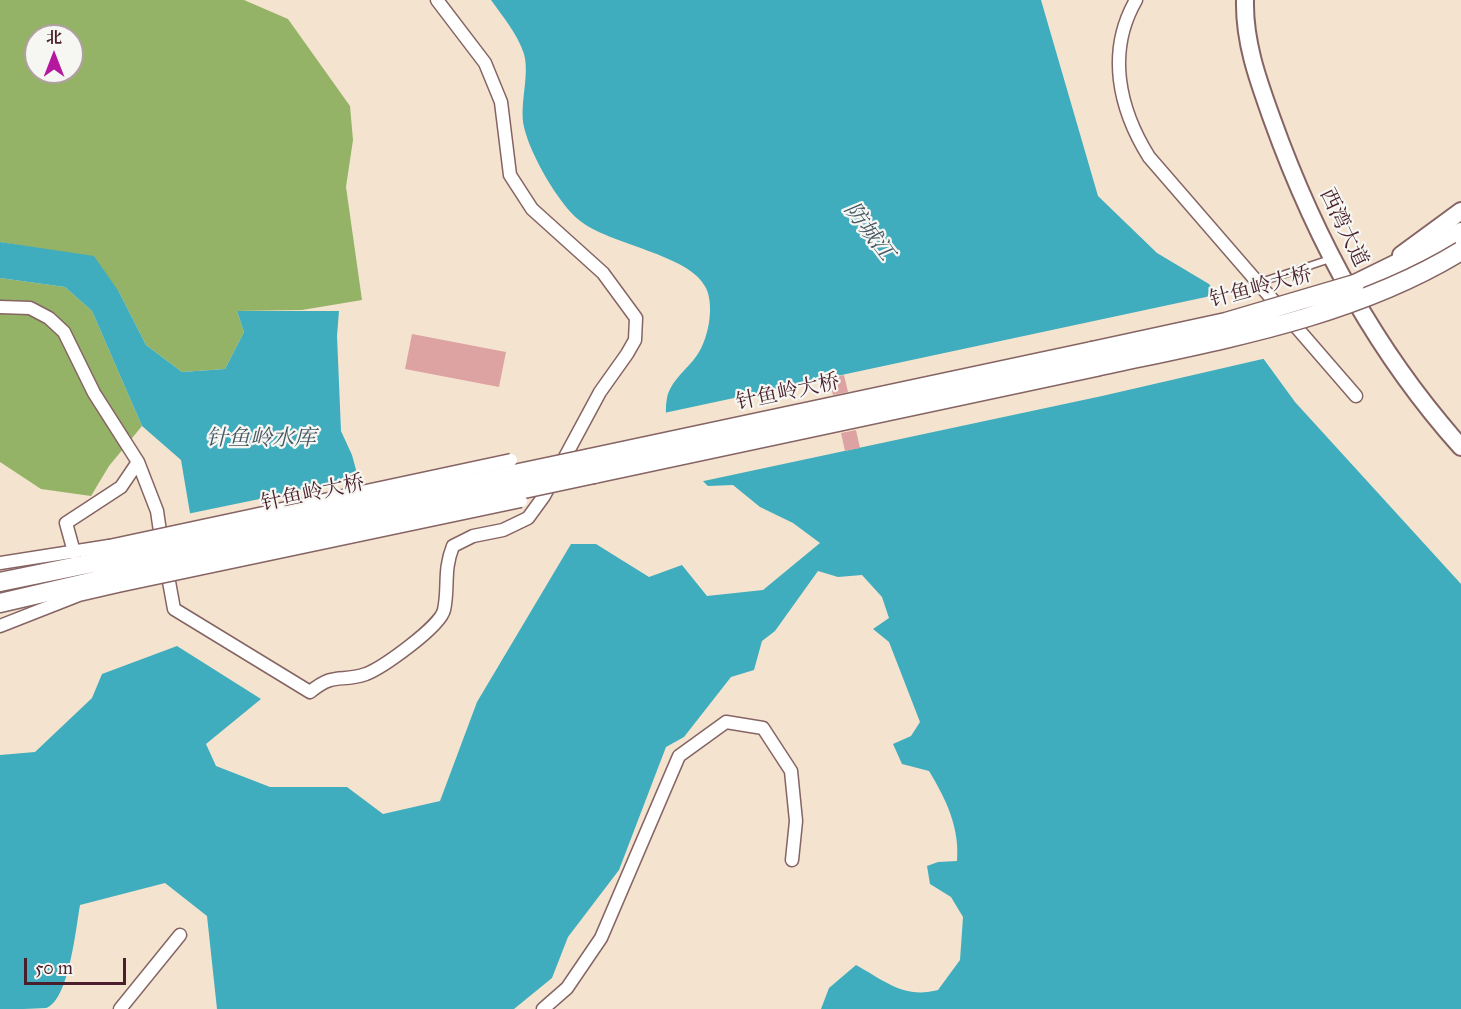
<!DOCTYPE html>
<html>
<head>
<meta charset="utf-8">
<style>
  body { margin:0 }
  #map { position:relative; width:1461px; height:1009px; overflow:hidden; background:#f4e4cf; font-family:"IM FELL Great Primer","Noto Serif SC",serif }
  canvas { display:block }
  .north { position:absolute; left:24px; top:24px; width:60px; height:60px; box-sizing:border-box; background:#f6f6f2; border:2px solid #b1a0a2; border-radius:50%; rotate:0deg; font-size:16px; font-weight:700; line-height:24px; text-align:center; color:#4a1f2b }
  .north::after { content:''; display:block; margin:auto; width:21px; height:27px; background:#b5179e; clip-path:polygon(50% 0,100% 100%,50% 72%,0 100%) }
  .scale { position:absolute; left:24px; top:958px; width:102px; height:27px; box-sizing:border-box; border:3px solid #4a1f2b; border-top:0; padding-left:8px; font-size:18px; line-height:21px; white-space:nowrap; color:#4a1f2b; -webkit-text-stroke:4px #f6f6f2; paint-order:stroke }
</style>
</head>
<body>
<div id="map">
<canvas width="1461" height="1009"></canvas>
<div class="north">北</div>
<div class="scale">50 m</div>
</div>
<script>
const ctx = document.querySelector('canvas').getContext('2d');
ctx.lineJoin = 'round';
function paint(path, color) {
  ctx.fillStyle = color;
  ctx.fill(path, 'evenodd');
}
function stroke(path, color, width, dash) {
  ctx.strokeStyle = color;
  ctx.lineWidth = width;
  ctx.lineCap = dash ? 'butt' : 'round';
  ctx.setLineDash(dash || []);
  ctx.stroke(path);
}
function label(font, color, halo, rows, align = 'center') {
  ctx.font = font + ' "IM FELL Great Primer","Noto Serif SC",serif';
  ctx.lineWidth = 4.5;
  ctx.setLineDash([]);
  ctx.textBaseline = 'middle';
  ctx.strokeStyle = halo;
  ctx.fillStyle = color;
  for (const [text, x, y, turn = 0] of rows) {
    ctx.save();
    ctx.translate(x, y);
    ctx.rotate((+turn || 0) * Math.PI / 180);
    ctx.textAlign = isNaN(turn) ? turn : align;
    if (halo) ctx.strokeText(text, 0, 0);
    ctx.fillText(text, 0, 0);
    ctx.restore();
  }
}
paint(new Path2D(`
  M 0,0 L 244,0 L 288,19 L 350,106 L 353,140 L 346,187 L 362,300 L 302,310 L 237,311 L 244,332 L 225,369 L 182,372 L 146,345 L 119,292 L 33,248 L 0,242 ZM 36,36 L 72,36 L 72,72 L 36,72 Z
  M 0,278 L 65,287 L 92,311 L 142,426 L 109,466 L 91,496 L 41,489 L 0,462 Z`), '#94b366');
paint(new Path2D(`
  M 491,0 L 1041,0 L 1098,196 L 1157,253 L 1209,284 L 1295,402 L 1461,584 L 1461,1009 L 821,1009 L 829,988 L 856,965 C 885,981 904,999 938,990 L 960,960 L 963,917 L 951,897 L 930,884 L 927,866 L 938,862 L 957,861 C 960,828 946,799 929,771 L 902,764 L 893,744 L 911,736 L 920,722 L 889,642 L 873,629 L 889,618 L 882,597 L 862,575 L 838,577 L 818,571 L 775,631 L 762,641 L 754,670 L 731,677 L 684,737 L 666,747 L 619,870 L 568,937 L 552,978 L 514,1009 L 217,1009 L 207,916 L 165,883 L 80,905 C 76,927 69,1001 46,1008 C 33,1009 14,1009 0,1009 L 0,755 L 35,752 L 92,698 L 102,674 L 177,646 L 261,699 L 206,744 L 216,766 L 270,787 L 347,787 L 383,814 L 440,801 L 477,702 L 571,544 L 596,544 L 649,577 L 682,565 L 707,596 L 763,590 L 820,543 L 793,523 L 760,507 L 733,485 L 708,486 L 668,448 C 668,433 664,413 667,398 C 670,382 686,370 695,358 C 708,342 715,307 706,288 C 690,254 609,245 579,220 C 558,203 530,154 524,127 C 519,104 530,76 524,54 C 517,33 503,17 491,0 Z
  M 0,242 L 94,256 L 119,292 L 146,345 L 182,372 L 225,369 L 244,332 L 237,311 L 339,311 L 337,336 L 341,431 L 352,455 L 364,499 L 194,537 L 181,460 L 142,426 L 92,311 L 65,287 L 0,278 Z`), '#3fadbd');
paint(new Path2D(`
  M 1220,294 L 1267,358 L 1102,396 L 699,482 L 665,449 L 664,413 Z
  M 361,478 L 367,499 L 191,538 L 187,514 Z`), '#f4e4cf');
paint(new Path2D(`
  M 412,334 L 506,352 L 499,387 L 405,369 Z
  M 844,375 L 848,392 L 833,395 L 829,378 Z
  M 856,430 L 860,448 L 845,451 L 841,433 Z`), '#dda3a2');
const lane = new Path2D(`
  M 1258,283 L 1330,259`);
const street = new Path2D(`
  M 1136,0 C 1106,52 1119,109 1149,157 L 1356,396
  M 0,307 L 30,308 L 49,318 L 64,332 L 94,393 L 138,462 L 157,511 L 162,545
  M 74,552 L 66,523 L 121,487 L 138,462
  M 0,563 L 109,546
  M 166,565 L 174,609 L 310,692 C 336,671 340,683 366,674 C 382,668 440,627 444,610 C 449,587 443,571 453,546 L 473,536 L 503,530 L 528,518 L 544,496 L 600,392 L 627,354 L 635,340 L 636,318 L 603,273 L 532,209 L 510,175 L 501,102 L 485,63 L 437,0
  M 0,626 L 79,595 L 118,586
  M 120,1009 L 180,935
  M 543,1009 L 567,988 L 601,938 L 679,756 L 726,722 L 763,728 L 791,771 L 796,821 L 792,860`);
const secondary = new Path2D(`
  M 1245,0 C 1244,42 1258,80 1272,119 C 1315,239 1376,352 1461,447
  M 1401,255 L 1461,211`);
const primary = new Path2D(`
  M 1355,284 L 1461,232
  M 590,458 L 1092,351
  M 594,474 L 1096,367
  M 0,582 L 112,559
  M 0,603 L 116,576`);
stroke(lane, '#866464', 9);
stroke(street, '#866464', 15);
stroke(secondary, '#866464', 20);
stroke(primary, '#866464', 21);
stroke(lane, '#fff', 6);
stroke(street, '#fff', 12);
stroke(secondary, '#fff', 16);
stroke(primary, '#fff', 18);
const streetBridge = new Path2D(`
  M 109,546 L 511,460
  M 118,586 L 521,501`);
const primaryBridge = new Path2D(`
  M 1092,351 L 1226,322 L 1355,284
  M 1096,367 C 1219,340 1352,318 1461,251
  M 112,559 L 590,458
  M 116,576 L 594,474`);
stroke(streetBridge, '#866464', 15, []);
stroke(primaryBridge, '#866464', 21, []);
stroke(streetBridge, '#fff', 12);
stroke(primaryBridge, '#fff', 18);
label('21px', '#4a1f2b', '#f6f6f2', [
  ["西湾大道",1343,228,64],
  ["针鱼岭大桥",1261,288,-15],
  ["针鱼岭大桥",788,393,-12],
  ["针鱼岭大桥",313,494,-12]
]);
label('italic 22px', '#465865', '#f6f6f2', [
  ["防城江",868,232,53],
  ["针鱼岭水库",261,440]
]);
</script>
</body>
</html>
